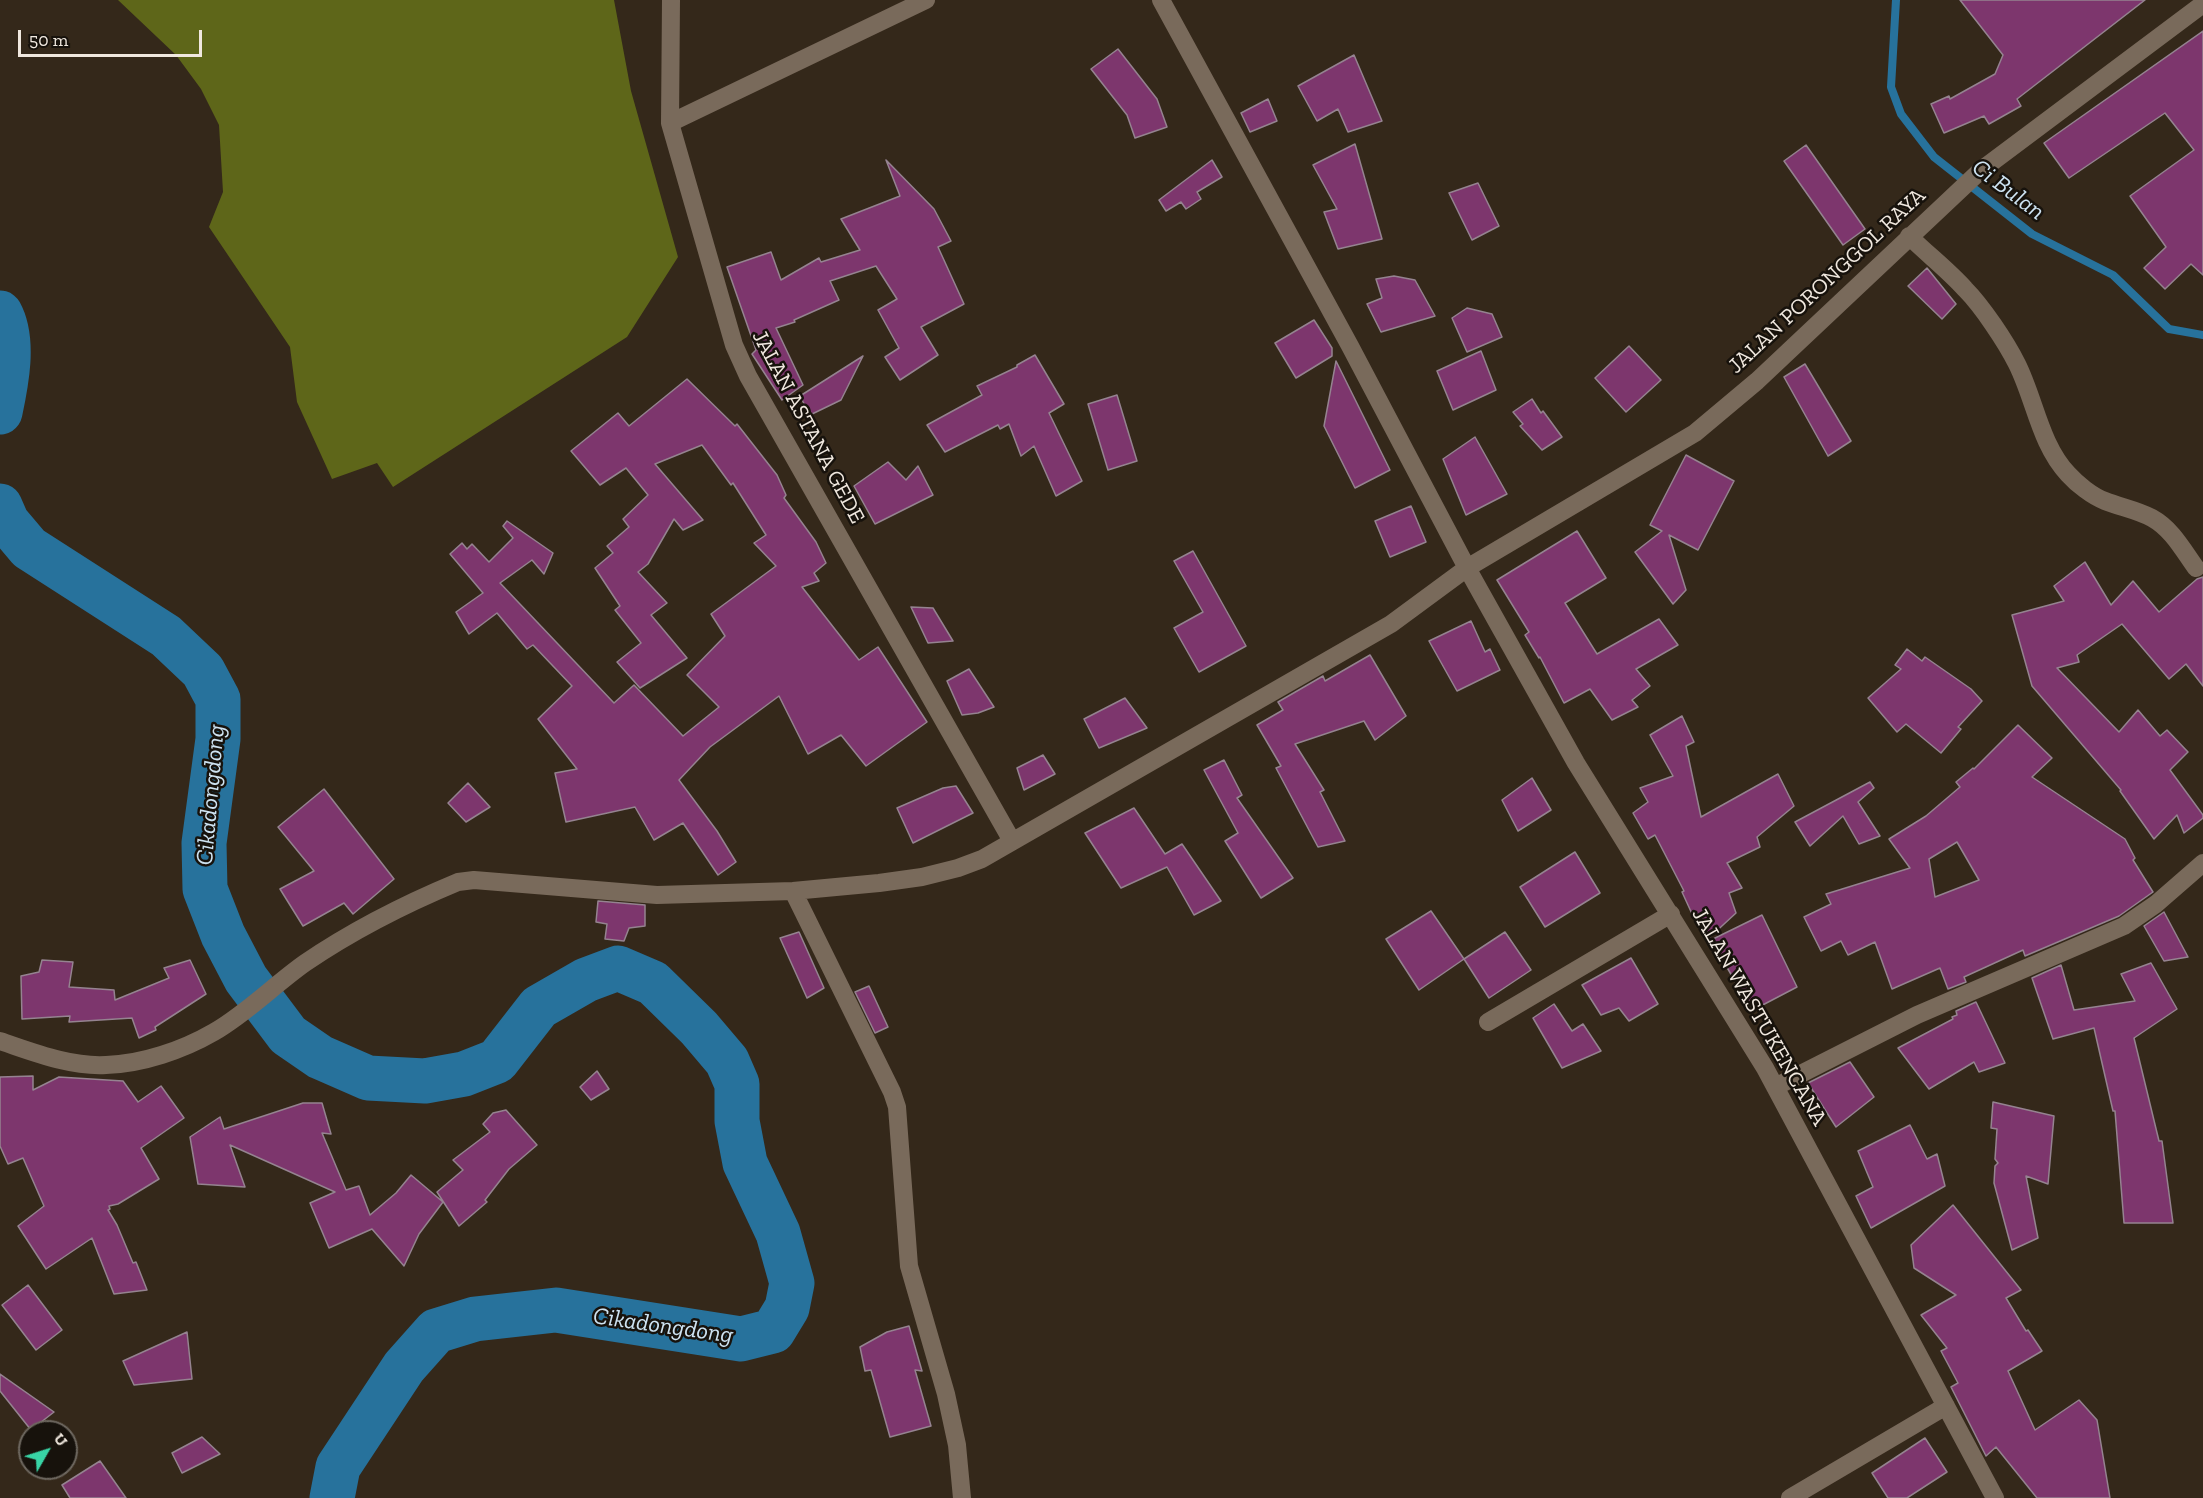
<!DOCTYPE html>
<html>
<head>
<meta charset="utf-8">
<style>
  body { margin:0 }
  #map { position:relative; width:2203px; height:1498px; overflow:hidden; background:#34281a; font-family:"Zilla Slab",serif }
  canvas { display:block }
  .north { position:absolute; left:18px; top:1420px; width:60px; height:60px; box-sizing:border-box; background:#17120c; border:2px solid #6e6860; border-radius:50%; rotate:51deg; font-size:16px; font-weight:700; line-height:24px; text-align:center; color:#f0e8df }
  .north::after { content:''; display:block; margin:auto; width:21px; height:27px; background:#38d4a6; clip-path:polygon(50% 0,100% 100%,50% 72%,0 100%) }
  .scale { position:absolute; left:18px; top:30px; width:184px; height:27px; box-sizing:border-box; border:3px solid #f0e8df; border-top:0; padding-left:8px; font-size:18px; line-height:21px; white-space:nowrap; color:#f0e8df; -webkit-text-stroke:4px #17120c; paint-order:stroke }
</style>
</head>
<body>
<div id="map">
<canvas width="2203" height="1498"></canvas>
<div class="north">U</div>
<div class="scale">50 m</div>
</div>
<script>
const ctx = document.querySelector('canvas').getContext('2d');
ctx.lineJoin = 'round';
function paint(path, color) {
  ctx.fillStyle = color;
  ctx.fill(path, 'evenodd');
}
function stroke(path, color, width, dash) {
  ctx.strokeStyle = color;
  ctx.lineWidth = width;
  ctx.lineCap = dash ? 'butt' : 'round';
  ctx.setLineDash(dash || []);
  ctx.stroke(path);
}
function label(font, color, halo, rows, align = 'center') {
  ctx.font = font + ' "Zilla Slab",serif';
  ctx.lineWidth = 5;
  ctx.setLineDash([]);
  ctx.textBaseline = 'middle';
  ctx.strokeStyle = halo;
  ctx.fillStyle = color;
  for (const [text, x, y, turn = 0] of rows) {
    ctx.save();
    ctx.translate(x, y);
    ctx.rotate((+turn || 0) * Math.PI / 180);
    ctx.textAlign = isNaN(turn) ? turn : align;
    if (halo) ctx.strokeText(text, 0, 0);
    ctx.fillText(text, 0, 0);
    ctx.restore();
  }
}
paint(new Path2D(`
  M 118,0 L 614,0 L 631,91 L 678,257 L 627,337 L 393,487 L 377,463 L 332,479 L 297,402 L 290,347 L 209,227 L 223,192 L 219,125 L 201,89 L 176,55 Z`), '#5e6619');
stroke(new Path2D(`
  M 1896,0 L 1891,87 L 1901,114 L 1934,157 L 2032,234 L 2113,275 L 2169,329 L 2203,335`), '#27729c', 8);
stroke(new Path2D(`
  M 0,313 C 15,340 6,384 0,412
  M 0,506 L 7,522 L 29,548 L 166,636 L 203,671 L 218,699 L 218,739 L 204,843 L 205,889 L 223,935 L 246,979 L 288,1035 L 320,1057 L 368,1078 L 425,1081 L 464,1074 L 497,1061 L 539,1007 L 586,980 L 618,968 L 653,983 L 699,1028 L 727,1061 L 737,1084 L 737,1121 L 745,1163 L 778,1233 L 792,1283 L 787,1308 L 773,1331 L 741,1339 L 556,1310 L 475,1319 L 436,1331 L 404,1367 L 338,1467 L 332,1498`), '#27729c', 45);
const building = new Path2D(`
  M 1960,0 L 2145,0 L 2017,99 L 2021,106 L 1989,124 L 1984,116 L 1944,133 L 1931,104 L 1949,96 L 1950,99 L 1995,74 L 2003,55 Z
  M 2203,31 L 2203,275 L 2191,264 L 2165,289 L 2144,268 L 2166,247 L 2130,196 L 2194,150 L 2165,113 L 2069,178 L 2044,143 Z
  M 1118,49 L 1157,99 L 1167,127 L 1135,138 L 1127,115 L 1091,69 Z
  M 1354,55 L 1382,121 L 1348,132 L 1338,109 L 1317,121 L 1298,86 Z
  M 1268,99 L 1277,121 L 1250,132 L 1241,113 Z
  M 1355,144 L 1382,239 L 1338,249 L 1324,212 L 1337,209 L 1313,165 Z
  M 1806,145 L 1865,229 L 1843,245 L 1784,161 Z
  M 886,160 L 934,209 L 951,241 L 938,247 L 964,304 L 921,327 L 938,355 L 900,380 L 885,357 L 899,348 L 878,310 L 897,299 L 876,266 L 830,281 L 839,300 L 794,320 L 795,322 L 776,328 L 803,385 L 782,400 L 752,354 L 756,350 L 727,267 L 771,252 L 781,280 L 819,258 L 821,262 L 860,250 L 841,219 L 900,196 Z
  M 1212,160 L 1222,177 L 1197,192 L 1201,199 L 1186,209 L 1181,202 L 1166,211 L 1159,200 Z
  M 1478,183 L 1499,226 L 1472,240 L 1449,193 Z
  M 1927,268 L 1956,304 L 1942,319 L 1908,286 Z
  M 1394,276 L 1415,280 L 1435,316 L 1381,332 L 1367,304 L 1382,298 L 1376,279 Z
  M 1467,308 L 1492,314 L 1502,337 L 1467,352 L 1452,318 Z
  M 1314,320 L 1332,348 L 1332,356 L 1296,378 L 1275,343 Z
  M 1629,346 L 1661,380 L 1626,412 L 1595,378 Z
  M 1481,351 L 1496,390 L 1453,410 L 1437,371 Z
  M 1035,355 L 1064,404 L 1049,413 L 1082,481 L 1056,496 L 1034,446 L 1021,456 L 1009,424 L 1000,429 L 998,425 L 945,452 L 927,425 L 982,395 L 977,386 L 1017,367 L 1017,365 Z
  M 863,356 L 841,400 L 810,415 L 800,396 Z
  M 1336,361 L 1390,470 L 1355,488 L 1324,426 Z
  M 1805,364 L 1851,441 L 1828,456 L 1784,377 Z
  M 687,379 L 735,426 L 737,424 L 777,475 L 786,495 L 784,498 L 816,542 L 826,563 L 814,573 L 819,581 L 802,587 L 859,660 L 878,647 L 927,722 L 866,766 L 841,735 L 808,754 L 779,696 L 710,747 L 679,780 L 717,831 L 736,862 L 718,875 L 683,823 L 654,840 L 635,807 L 566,822 L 555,773 L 577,769 L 538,719 L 572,686 L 533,645 L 527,649 L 497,613 L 469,634 L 456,612 L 483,593 L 450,554 L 462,543 L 467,549 L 472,544 L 489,562 L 513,538 L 503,526 L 507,521 L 553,553 L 544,574 L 532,560 L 500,583 L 614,703 L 634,685 L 683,736 L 719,707 L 687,675 L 725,636 L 711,614 L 776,566 L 754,543 L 766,535 L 733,483 L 731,485 L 702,445 L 655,464 L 703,520 L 683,530 L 674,519 L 648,564 L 638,572 L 667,603 L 651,615 L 687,658 L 640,688 L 617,662 L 641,643 L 615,610 L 620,606 L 595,568 L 613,553 L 607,546 L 629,527 L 623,519 L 648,495 L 626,468 L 600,485 L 571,451 L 618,413 L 629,426 Z
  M 1117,395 L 1137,461 L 1108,470 L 1088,404 Z
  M 1532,399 L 1541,413 L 1543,411 L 1562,437 L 1542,450 L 1520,426 L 1523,424 L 1513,412 Z
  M 1475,437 L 1507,494 L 1466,515 L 1443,459 Z
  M 1686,455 L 1734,481 L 1698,550 L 1669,535 L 1686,590 L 1673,604 L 1635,552 L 1662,531 L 1650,525 Z
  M 888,462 L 906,480 L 918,466 L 933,495 L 875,524 L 854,486 Z
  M 1411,506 L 1426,542 L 1390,557 L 1375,521 Z
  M 1577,531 L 1606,578 L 1565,603 L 1597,654 L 1659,619 L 1678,645 L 1636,669 L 1650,686 L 1632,700 L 1638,707 L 1612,720 L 1590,689 L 1564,703 L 1540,657 L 1539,658 L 1525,635 L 1529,632 L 1497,580 Z
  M 1193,551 L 1246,646 L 1199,672 L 1174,628 L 1203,612 L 1174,561 Z
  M 2085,562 L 2111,605 L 2133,581 L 2159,612 L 2197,579 L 2203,577 L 2203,686 L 2186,664 L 2169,679 L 2122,624 L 2077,655 L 2079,662 L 2057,668 L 2119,732 L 2138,710 L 2160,736 L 2167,730 L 2188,752 L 2170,770 L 2203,815 L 2203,818 L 2184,833 L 2177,815 L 2154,839 L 2120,791 L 2121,790 L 2032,686 L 2012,615 L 2064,601 L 2054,586 Z
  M 911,607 L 933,608 L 953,641 L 928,643 Z
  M 1471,621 L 1485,652 L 1490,649 L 1500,670 L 1457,691 L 1429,641 Z
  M 1907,649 L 1922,661 L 1925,657 L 1971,689 L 1982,701 L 1958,727 L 1961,729 L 1941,753 L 1906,724 L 1897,732 L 1868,698 L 1901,669 L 1895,665 Z
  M 1370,655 L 1406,716 L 1375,740 L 1364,721 L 1295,744 L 1324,790 L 1320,792 L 1345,841 L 1318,847 L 1276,768 L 1281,766 L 1257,725 L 1283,710 L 1278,702 L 1323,676 L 1325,681 Z
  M 969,669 L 994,707 L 978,713 L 962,715 L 947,681 Z
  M 1125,698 L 1147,728 L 1099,748 L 1084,719 Z
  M 1682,716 L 1694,742 L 1686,746 L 1701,817 L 1778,774 L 1794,806 L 1757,837 L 1760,847 L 1727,863 L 1742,888 L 1729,893 L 1736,913 L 1710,937 L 1697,915 L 1693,916 L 1682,892 L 1684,891 L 1655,835 L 1648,839 L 1633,813 L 1648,802 L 1640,788 L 1673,776 L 1650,735 Z
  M 2018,725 L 2052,758 L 2032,777 L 2125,839 L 2135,858 L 2133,860 L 2153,892 L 2119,916 L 2025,956 L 2023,950 L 1964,977 L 1966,982 L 1948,989 L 1940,968 L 1892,989 L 1875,942 L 1848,955 L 1841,941 L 1821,951 L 1804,917 L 1831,904 L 1826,894 L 1910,868 L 1889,839 L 1926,816 L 1960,787 L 1956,782 L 1973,768 L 1974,769 ZM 1957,842 L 1979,880 L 1935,897 L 1929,859 Z
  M 1043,755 L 1055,774 L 1024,790 L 1017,768 Z
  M 1224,760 L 1242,795 L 1237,798 L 1293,878 L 1261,898 L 1225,841 L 1238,833 L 1204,770 Z
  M 1532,778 L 1551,810 L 1518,831 L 1502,800 Z
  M 1870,782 L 1874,788 L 1858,802 L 1880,836 L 1859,844 L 1843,816 L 1810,846 L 1795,822 Z
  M 468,783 L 490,807 L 466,822 L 448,803 Z
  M 956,786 L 973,813 L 913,843 L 897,808 L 943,788 Z
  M 324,789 L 394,879 L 353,914 L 344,903 L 303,926 L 280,889 L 314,871 L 278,827 Z
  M 1134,808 L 1165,854 L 1182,844 L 1221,901 L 1194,915 L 1167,867 L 1121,888 L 1085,833 Z
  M 1575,852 L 1600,893 L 1545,927 L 1520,887 Z
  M 598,901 L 645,905 L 645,926 L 629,928 L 624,941 L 605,939 L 607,924 L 596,922 Z
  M 1431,911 L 1464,959 L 1419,990 L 1386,939 Z
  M 2164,912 L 2188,957 L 2164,961 L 2144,926 Z
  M 1762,915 L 1797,987 L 1755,1009 L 1739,988 L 1711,940 Z
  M 799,932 L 824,988 L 807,998 L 780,938 Z
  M 1505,932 L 1531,970 L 1489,998 L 1464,959 Z
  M 1631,958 L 1658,1004 L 1629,1021 L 1619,1008 L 1601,1015 L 1582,985 Z
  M 42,960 L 73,962 L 69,987 L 114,990 L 115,1000 L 169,978 L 164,968 L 190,960 L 206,994 L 155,1027 L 156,1030 L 139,1038 L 132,1018 L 69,1022 L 70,1016 L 22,1019 L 21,976 L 39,972 Z
  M 2151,963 L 2177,1009 L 2134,1038 L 2159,1141 L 2162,1141 L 2173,1223 L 2124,1223 L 2115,1111 L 2113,1111 L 2094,1028 L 2053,1039 L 2032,978 L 2061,965 L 2074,1010 L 2135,1001 L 2121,974 Z
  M 869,986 L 888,1027 L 875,1033 L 855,992 Z
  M 1976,1002 L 2005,1063 L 1979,1072 L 1974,1062 L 1929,1089 L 1898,1048 L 1953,1019 L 1952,1017 L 1957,1015 L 1956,1011 Z
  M 1554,1004 L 1572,1031 L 1583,1024 L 1601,1051 L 1562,1068 L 1533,1018 Z
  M 1850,1062 L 1874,1097 L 1836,1127 L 1808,1083 Z
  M 597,1071 L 609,1089 L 591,1100 L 580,1087 Z
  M 33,1076 L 33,1090 L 59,1077 L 123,1081 L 138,1102 L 161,1086 L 184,1118 L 141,1148 L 159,1179 L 118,1204 L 109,1206 L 110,1209 L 108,1210 L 117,1225 L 133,1263 L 136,1262 L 147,1290 L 114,1294 L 92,1238 L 46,1269 L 18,1226 L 44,1206 L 23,1158 L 8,1164 L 0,1146 L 0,1077 Z
  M 1993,1102 L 2054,1116 L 2048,1184 L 2026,1176 L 2038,1238 L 2012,1250 L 1994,1183 L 1995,1166 L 1998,1163 L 1995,1159 L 1997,1129 L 1991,1128 Z
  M 303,1103 L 322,1103 L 331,1134 L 322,1133 L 346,1190 L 359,1186 L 370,1215 L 396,1193 L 411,1175 L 443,1202 L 419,1234 L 404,1266 L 372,1229 L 329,1248 L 310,1203 L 335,1192 L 230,1145 L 245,1187 L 198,1184 L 190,1137 L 220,1117 L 224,1129 Z
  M 506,1110 L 537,1145 L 509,1169 L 485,1200 L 487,1202 L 459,1226 L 437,1192 L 463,1170 L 453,1160 L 490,1132 L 483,1124 L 493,1113 Z
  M 1910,1125 L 1927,1159 L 1937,1154 L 1945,1186 L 1871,1228 L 1856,1196 L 1873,1187 L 1858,1151 Z
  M 1953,1205 L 2021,1290 L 2006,1298 L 2026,1331 L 2028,1330 L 2042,1351 L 2008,1371 L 2035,1430 L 2079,1400 L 2097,1420 L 2110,1498 L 2037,1498 L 1996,1447 L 1986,1456 L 1951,1387 L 1958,1383 L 1941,1351 L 1947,1348 L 1921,1315 L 1956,1295 L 1914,1268 L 1911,1245 Z
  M 28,1285 L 62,1330 L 36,1350 L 2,1305 Z
  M 909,1326 L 922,1371 L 915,1370 L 931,1426 L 890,1437 L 871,1370 L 865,1371 L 860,1347 L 887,1332 Z
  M 187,1332 L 192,1379 L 134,1385 L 123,1361 Z
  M 0,1374 L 54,1412 L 31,1430 L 0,1391 Z
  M 202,1437 L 220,1454 L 182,1473 L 172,1453 Z
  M 1925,1438 L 1947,1472 L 1907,1498 L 1888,1498 L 1872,1473 Z
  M 100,1461 L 126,1498 L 70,1498 L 62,1485 Z`);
paint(building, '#7d366d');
stroke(building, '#958390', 1.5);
stroke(new Path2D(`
  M 671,0 L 670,123 L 734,345 L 748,376 L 1012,841
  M 1161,0 L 1350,346 L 1467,568 L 1576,763 L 1765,1068 L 1995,1498
  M 670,123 L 926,0
  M 1909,236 C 1927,254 1948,270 1965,289 C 1982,306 2006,342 2017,364 C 2035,400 2040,444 2068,474 C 2077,484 2092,496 2105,501 C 2120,507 2137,510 2152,518 C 2172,529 2183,550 2196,568
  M 793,891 L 892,1092 L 897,1107 L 909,1266 L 946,1394 L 957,1445 L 962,1498
  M 1488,1022 L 1671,914
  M 0,1041 C 33,1052 70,1067 106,1065 C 142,1064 183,1050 214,1032 C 247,1013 274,985 305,963 C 352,931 405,904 458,882 L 474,880 L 657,895 L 793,891 L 879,883 L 922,877 L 958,868 L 982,859 L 1391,624 L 1467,568 L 1695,433 L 1757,381 L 1980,171 L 2203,4
  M 1775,1087 L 1917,1015 L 2124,926 L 2156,904 L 2203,863
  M 1790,1498 L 1946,1406`), '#796a5b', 18);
label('22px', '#f0e8df', '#17120c', [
  ["JALAN PORONGGOL RAYA",1827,281,-43],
  ["JALAN ASTANA GEDE",808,427,62],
  ["JALAN WASTUKENCANA",1759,1017,60]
]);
label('italic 24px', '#cee3f2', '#17120c', [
  ["Ci Bulan",2008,190,37],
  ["Cikadongdong",211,795,-85],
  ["Cikadongdong",663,1326,8]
]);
</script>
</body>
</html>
